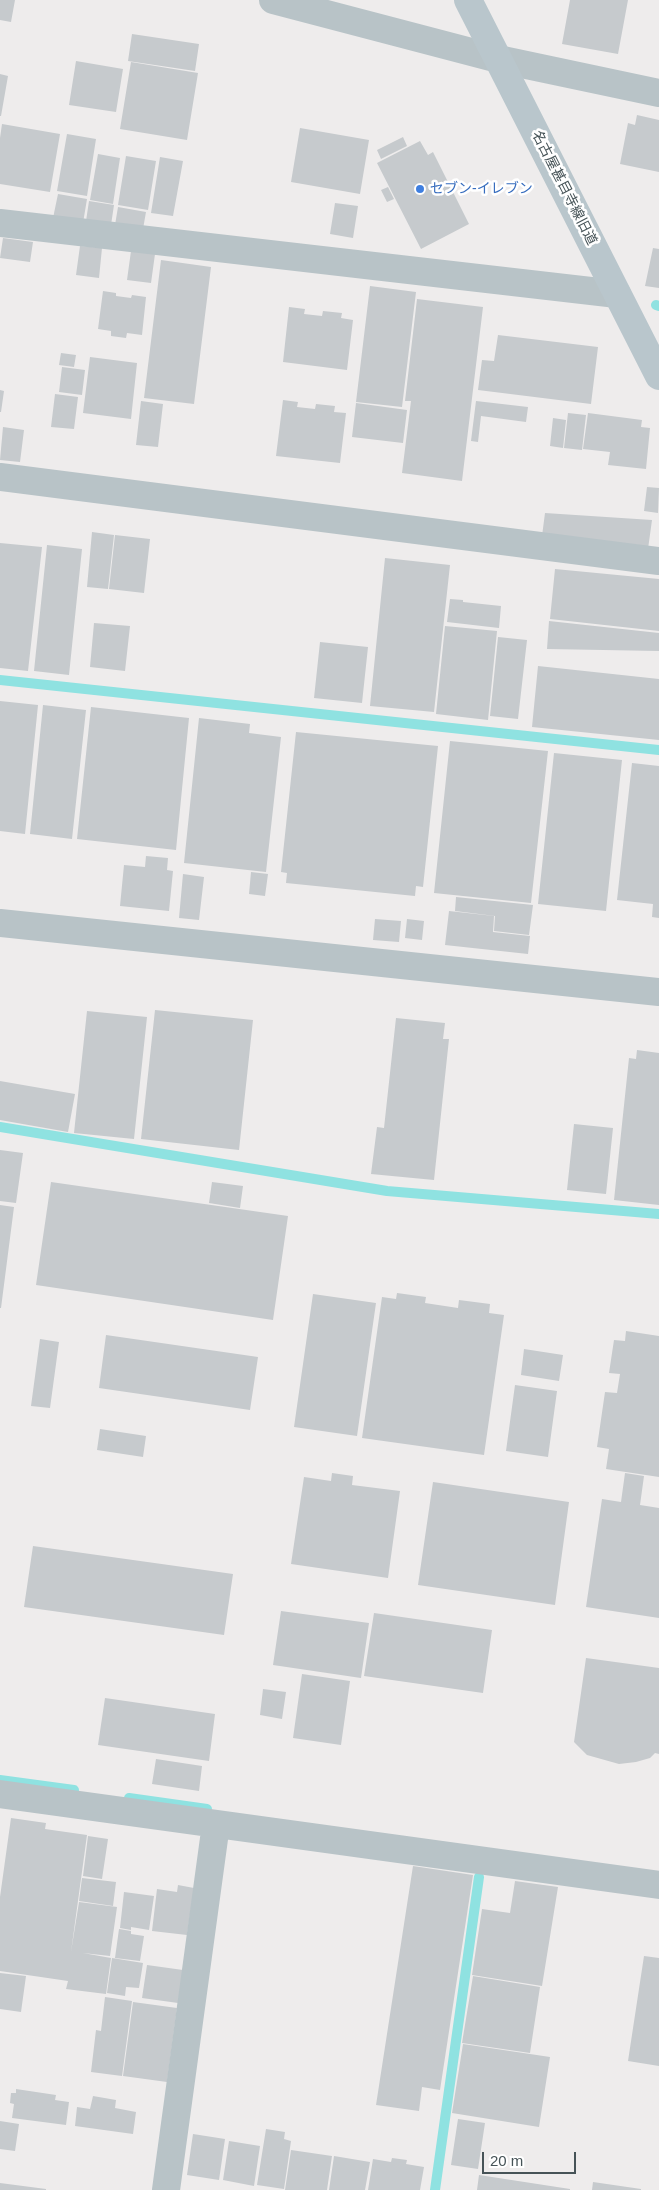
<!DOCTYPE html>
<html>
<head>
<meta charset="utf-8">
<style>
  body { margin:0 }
  #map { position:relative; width:659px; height:2190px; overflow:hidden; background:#eeecec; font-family:Helvetica,sans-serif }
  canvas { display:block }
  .scale { position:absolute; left:482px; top:2152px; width:94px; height:22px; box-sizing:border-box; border:2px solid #465357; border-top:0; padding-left:6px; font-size:15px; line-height:18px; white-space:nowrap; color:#465357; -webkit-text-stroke:4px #fff; paint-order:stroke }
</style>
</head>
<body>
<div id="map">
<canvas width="659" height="2190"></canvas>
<div class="scale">20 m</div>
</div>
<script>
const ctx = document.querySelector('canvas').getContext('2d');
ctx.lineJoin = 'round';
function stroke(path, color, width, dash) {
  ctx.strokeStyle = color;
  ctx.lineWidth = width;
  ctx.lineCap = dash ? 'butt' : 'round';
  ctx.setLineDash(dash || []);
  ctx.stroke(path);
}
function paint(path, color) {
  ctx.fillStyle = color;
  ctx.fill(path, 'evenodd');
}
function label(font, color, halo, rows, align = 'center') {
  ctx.font = font + ' Helvetica,"Noto Sans JP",sans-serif';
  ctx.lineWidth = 5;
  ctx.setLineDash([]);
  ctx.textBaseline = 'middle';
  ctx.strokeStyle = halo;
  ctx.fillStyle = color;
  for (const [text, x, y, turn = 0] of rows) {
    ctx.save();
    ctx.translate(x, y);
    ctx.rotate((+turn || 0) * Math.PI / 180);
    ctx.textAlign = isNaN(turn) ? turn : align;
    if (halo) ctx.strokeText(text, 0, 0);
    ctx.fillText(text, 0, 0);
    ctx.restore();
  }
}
stroke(new Path2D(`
  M 656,305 L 659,306
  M 0,680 L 659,750
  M 0,1127 L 387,1191 L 659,1214
  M 0,1780 L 74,1790
  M 129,1798 L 207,1809
  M 435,2190 L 479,1877`), '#8fe2e1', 10);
paint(new Path2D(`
  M 0,0 L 15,0 L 11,22 L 0,20 Z
  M 570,0 L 628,0 L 618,54 L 562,44 Z
  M 132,34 L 199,44 L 195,71 L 128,61 Z
  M 76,61 L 123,69 L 116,112 L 69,105 Z
  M 131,62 L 198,73 L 187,140 L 120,129 Z
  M 0,74 L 8,76 L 1,116 L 0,116 Z
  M 637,115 L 659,120 L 659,172 L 620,164 L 628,123 L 635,125 Z
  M 2,124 L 60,134 L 50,192 L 0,184 L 0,138 Z
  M 300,128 L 369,140 L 360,194 L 291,182 Z
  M 67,134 L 96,139 L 87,196 L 57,191 Z
  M 403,137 L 407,146 L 381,159 L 377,150 Z
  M 420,141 L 428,155 L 433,152 L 469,224 L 421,249 L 377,163 Z
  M 98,154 L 120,158 L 113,204 L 90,200 Z
  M 126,156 L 156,161 L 148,210 L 118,205 Z
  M 160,157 L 183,161 L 173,216 L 151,213 Z
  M 388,187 L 394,199 L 387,202 L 381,190 Z
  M 58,194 L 87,199 L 83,223 L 53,218 Z
  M 89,201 L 114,205 L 111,225 L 86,221 Z
  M 335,203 L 358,206 L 353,238 L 330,234 Z
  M 118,207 L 146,212 L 143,229 L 115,225 Z
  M 3,238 L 33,242 L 30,262 L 0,258 Z
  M 80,246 L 102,248 L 99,278 L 76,275 Z
  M 653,248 L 659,249 L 659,288 L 645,286 Z
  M 131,251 L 155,254 L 151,283 L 127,280 Z
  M 161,260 L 211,267 L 194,404 L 144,398 Z
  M 370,286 L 416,292 L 402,407 L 356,402 Z
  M 103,291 L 116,293 L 116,296 L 131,298 L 132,295 L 146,297 L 142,335 L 127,333 L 126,338 L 111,336 L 111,331 L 98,329 Z
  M 417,299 L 483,307 L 462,481 L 402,473 L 411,401 L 405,401 Z
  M 289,307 L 305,309 L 304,314 L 322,316 L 323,311 L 342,313 L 341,318 L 353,320 L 347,370 L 283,362 Z
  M 498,335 L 598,347 L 591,404 L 478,390 L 482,360 L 494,361 Z
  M 61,353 L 76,355 L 74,367 L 59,365 Z
  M 90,357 L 137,363 L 131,419 L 83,413 Z
  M 62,367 L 85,370 L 82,395 L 59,392 Z
  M 0,390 L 4,391 L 1,412 L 0,412 Z
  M 55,394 L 78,397 L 74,429 L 51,427 Z
  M 283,400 L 298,402 L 297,407 L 315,409 L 316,404 L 335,406 L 334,412 L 346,413 L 340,463 L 276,456 Z
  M 141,401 L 163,404 L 158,447 L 136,445 Z
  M 476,401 L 528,407 L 526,422 L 481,416 L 478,442 L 471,441 Z
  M 356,403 L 407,410 L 403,443 L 352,437 Z
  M 568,413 L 586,415 L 582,450 L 564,448 Z
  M 588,413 L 642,420 L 641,427 L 650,428 L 646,469 L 608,465 L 610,452 L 583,449 Z
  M 553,418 L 566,420 L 563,448 L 550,446 Z
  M 3,427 L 24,430 L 20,462 L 0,460 Z
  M 647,487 L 659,488 L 658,513 L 644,511 Z
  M 545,513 L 652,520 L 648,549 L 542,536 Z
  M 92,532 L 114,535 L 108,589 L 87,587 Z
  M 115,535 L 150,539 L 144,593 L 109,589 Z
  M 0,543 L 42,547 L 28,671 L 0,668 Z
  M 47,545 L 82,549 L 69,675 L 34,671 Z
  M 385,558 L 450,565 L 434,712 L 370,706 Z
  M 555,569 L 659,579 L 659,631 L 550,619 Z
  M 450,599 L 463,600 L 463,602 L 501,606 L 499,628 L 447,622 Z
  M 549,621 L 659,633 L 659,651 L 547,649 Z
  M 94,623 L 130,626 L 125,671 L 90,667 Z
  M 445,626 L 497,631 L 488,720 L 436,714 Z
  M 498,637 L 527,640 L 518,719 L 490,716 Z
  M 320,642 L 368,647 L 362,703 L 314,698 Z
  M 538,666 L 659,679 L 659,740 L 532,727 Z
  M 0,701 L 38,705 L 25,834 L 0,831 Z
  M 43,705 L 86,710 L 72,839 L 30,834 Z
  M 91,707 L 189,718 L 176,850 L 77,839 Z
  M 199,718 L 250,724 L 249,733 L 281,737 L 266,872 L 184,863 Z
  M 296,732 L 438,746 L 423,887 L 416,886 L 415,896 L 286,883 L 287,873 L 281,872 Z
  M 450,741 L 548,751 L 531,903 L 434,893 Z
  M 554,753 L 622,760 L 606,911 L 538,904 Z
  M 632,763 L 659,766 L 659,918 L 652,917 L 653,904 L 617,900 Z
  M 146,856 L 168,858 L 167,870 L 173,871 L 169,911 L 120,906 L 124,865 L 145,867 Z
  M 251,872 L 268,874 L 265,896 L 249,894 Z
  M 183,874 L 204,877 L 199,920 L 179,918 Z
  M 456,897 L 533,905 L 529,935 L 494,931 L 495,916 L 455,911 Z
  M 449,911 L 494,916 L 493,932 L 530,936 L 528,954 L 445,945 Z
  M 375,919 L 401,921 L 399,942 L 373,940 Z
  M 407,919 L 424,921 L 422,940 L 405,938 Z
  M 155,1010 L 253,1020 L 239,1150 L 141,1139 Z
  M 87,1011 L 147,1017 L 134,1139 L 74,1133 Z
  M 396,1018 L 445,1023 L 443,1039 L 449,1039 L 434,1180 L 371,1174 L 377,1127 L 384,1128 Z
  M 637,1050 L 659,1053 L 659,1205 L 614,1200 L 629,1058 L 636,1059 Z
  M 0,1081 L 75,1094 L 68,1132 L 0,1120 Z
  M 574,1124 L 613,1128 L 606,1194 L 567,1190 Z
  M 0,1150 L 23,1153 L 16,1203 L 0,1201 Z
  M 51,1182 L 288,1216 L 273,1320 L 36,1285 Z
  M 212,1182 L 243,1186 L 240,1208 L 209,1203 Z
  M 0,1205 L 14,1207 L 1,1308 L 0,1308 Z
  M 397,1293 L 426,1297 L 425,1303 L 458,1308 L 459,1300 L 490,1304 L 489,1313 L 504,1315 L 484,1455 L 362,1438 L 382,1297 L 396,1299 Z
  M 313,1294 L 376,1303 L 357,1436 L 294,1427 Z
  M 626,1331 L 659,1336 L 659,1477 L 606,1469 L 609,1449 L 597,1447 L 605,1392 L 617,1393 L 620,1374 L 609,1373 L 614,1340 L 625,1341 Z
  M 106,1335 L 258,1357 L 250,1410 L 99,1388 Z
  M 40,1339 L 59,1342 L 50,1408 L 31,1406 Z
  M 524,1349 L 563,1355 L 559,1381 L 521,1375 Z
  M 515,1385 L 557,1391 L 548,1457 L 506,1451 Z
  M 100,1429 L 146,1436 L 143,1457 L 97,1450 Z
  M 332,1473 L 353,1476 L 352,1485 L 400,1491 L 388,1578 L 291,1564 L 304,1477 L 331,1481 Z
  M 625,1473 L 644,1476 L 640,1505 L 659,1508 L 659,1618 L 586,1607 L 602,1499 L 621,1502 Z
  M 433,1482 L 569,1502 L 555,1605 L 418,1585 Z
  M 33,1546 L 233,1574 L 224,1635 L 24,1607 Z
  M 281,1611 L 369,1623 L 361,1678 L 273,1665 Z
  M 374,1613 L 492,1630 L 483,1693 L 364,1676 Z
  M 586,1658 L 659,1668 L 659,1754 L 655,1753 L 650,1758 L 636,1762 L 619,1764 L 587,1755 L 574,1742 Z
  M 302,1674 L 350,1681 L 341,1745 L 293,1738 Z
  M 263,1689 L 286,1692 L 282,1719 L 260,1715 Z
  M 105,1698 L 215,1714 L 209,1761 L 98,1745 Z
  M 156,1759 L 202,1766 L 199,1791 L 152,1784 Z
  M 11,1818 L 46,1823 L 45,1829 L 87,1835 L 71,1952 L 79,1902 L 117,1907 L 110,1956 L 83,1953 L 111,1958 L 106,1994 L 66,1989 L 68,1981 L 0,1971 L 0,1897 Z
  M 88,1836 L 108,1839 L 102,1879 L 83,1876 Z
  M 413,1866 L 473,1875 L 440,2090 L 422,2087 L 419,2111 L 376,2105 Z
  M 82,1878 L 116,1882 L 113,1906 L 79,1901 Z
  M 515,1881 L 558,1887 L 542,1986 L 472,1975 L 482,1909 L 510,1913 Z
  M 178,1885 L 194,1888 L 187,1935 L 152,1931 L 157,1889 L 177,1892 Z
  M 124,1892 L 154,1896 L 149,1930 L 131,1927 L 131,1930 L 120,1928 Z
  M 119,1929 L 131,1931 L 131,1934 L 144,1936 L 140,1961 L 115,1958 Z
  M 644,1956 L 659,1958 L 659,2066 L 628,2061 Z
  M 112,1958 L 143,1963 L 139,1988 L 126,1987 L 125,1996 L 107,1993 Z
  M 147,1965 L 183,1970 L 178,2003 L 142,1998 Z
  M 0,1973 L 26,1976 L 21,2012 L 0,2009 Z
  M 473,1976 L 540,1987 L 530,2053 L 462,2043 Z
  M 105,1997 L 132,2001 L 122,2076 L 91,2072 L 96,2030 L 101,2031 Z
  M 133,2002 L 177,2008 L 167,2082 L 123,2076 Z
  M 463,2044 L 550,2057 L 539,2127 L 452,2113 Z
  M 16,2089 L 56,2095 L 55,2100 L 69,2102 L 66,2125 L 12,2118 L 14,2104 L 10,2103 L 11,2093 L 16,2093 Z
  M 93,2096 L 116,2100 L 115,2108 L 136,2112 L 133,2134 L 75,2126 L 77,2107 L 90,2109 Z
  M 458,2119 L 485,2123 L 478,2169 L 451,2165 Z
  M 0,2121 L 19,2124 L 15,2151 L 0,2149 Z
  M 266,2129 L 285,2132 L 284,2139 L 291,2141 L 284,2189 L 257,2185 Z
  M 193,2134 L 225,2139 L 219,2180 L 187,2175 Z
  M 229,2141 L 260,2146 L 254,2186 L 223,2180 Z
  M 291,2150 L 332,2156 L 327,2190 L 285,2190 Z
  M 334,2156 L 370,2162 L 365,2190 L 329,2190 Z
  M 392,2158 L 407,2160 L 406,2164 L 424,2167 L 420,2190 L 368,2190 L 373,2159 L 391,2162 Z
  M 479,2175 L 570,2189 L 570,2190 L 477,2190 Z
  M 593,2182 L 641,2189 L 641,2190 L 592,2190 Z
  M 0,2183 L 46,2189 L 46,2190 L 0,2190 Z`), '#c6cacd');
stroke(new Path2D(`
  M 273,0 L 498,59 L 659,93
  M 0,223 L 617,294
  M 0,477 L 659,561
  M 0,923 L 659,992
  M 0,1794 L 659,1885
  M 166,2190 L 216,1824`), '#b8c3c7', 28);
stroke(new Path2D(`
  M 468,0 L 659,376`), '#b9c6cc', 28);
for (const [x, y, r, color] of [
  [420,189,5,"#3f7fe0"]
]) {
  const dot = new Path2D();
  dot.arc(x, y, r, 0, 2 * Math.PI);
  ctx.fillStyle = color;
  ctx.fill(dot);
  stroke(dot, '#fff', 2);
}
label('14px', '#465357', '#fff', [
  ["名古屋甚目寺線旧道",564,188,63]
]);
label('14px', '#366cbe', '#fff', [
  ["セブン-イレブン",430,189]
], 'left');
</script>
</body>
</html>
